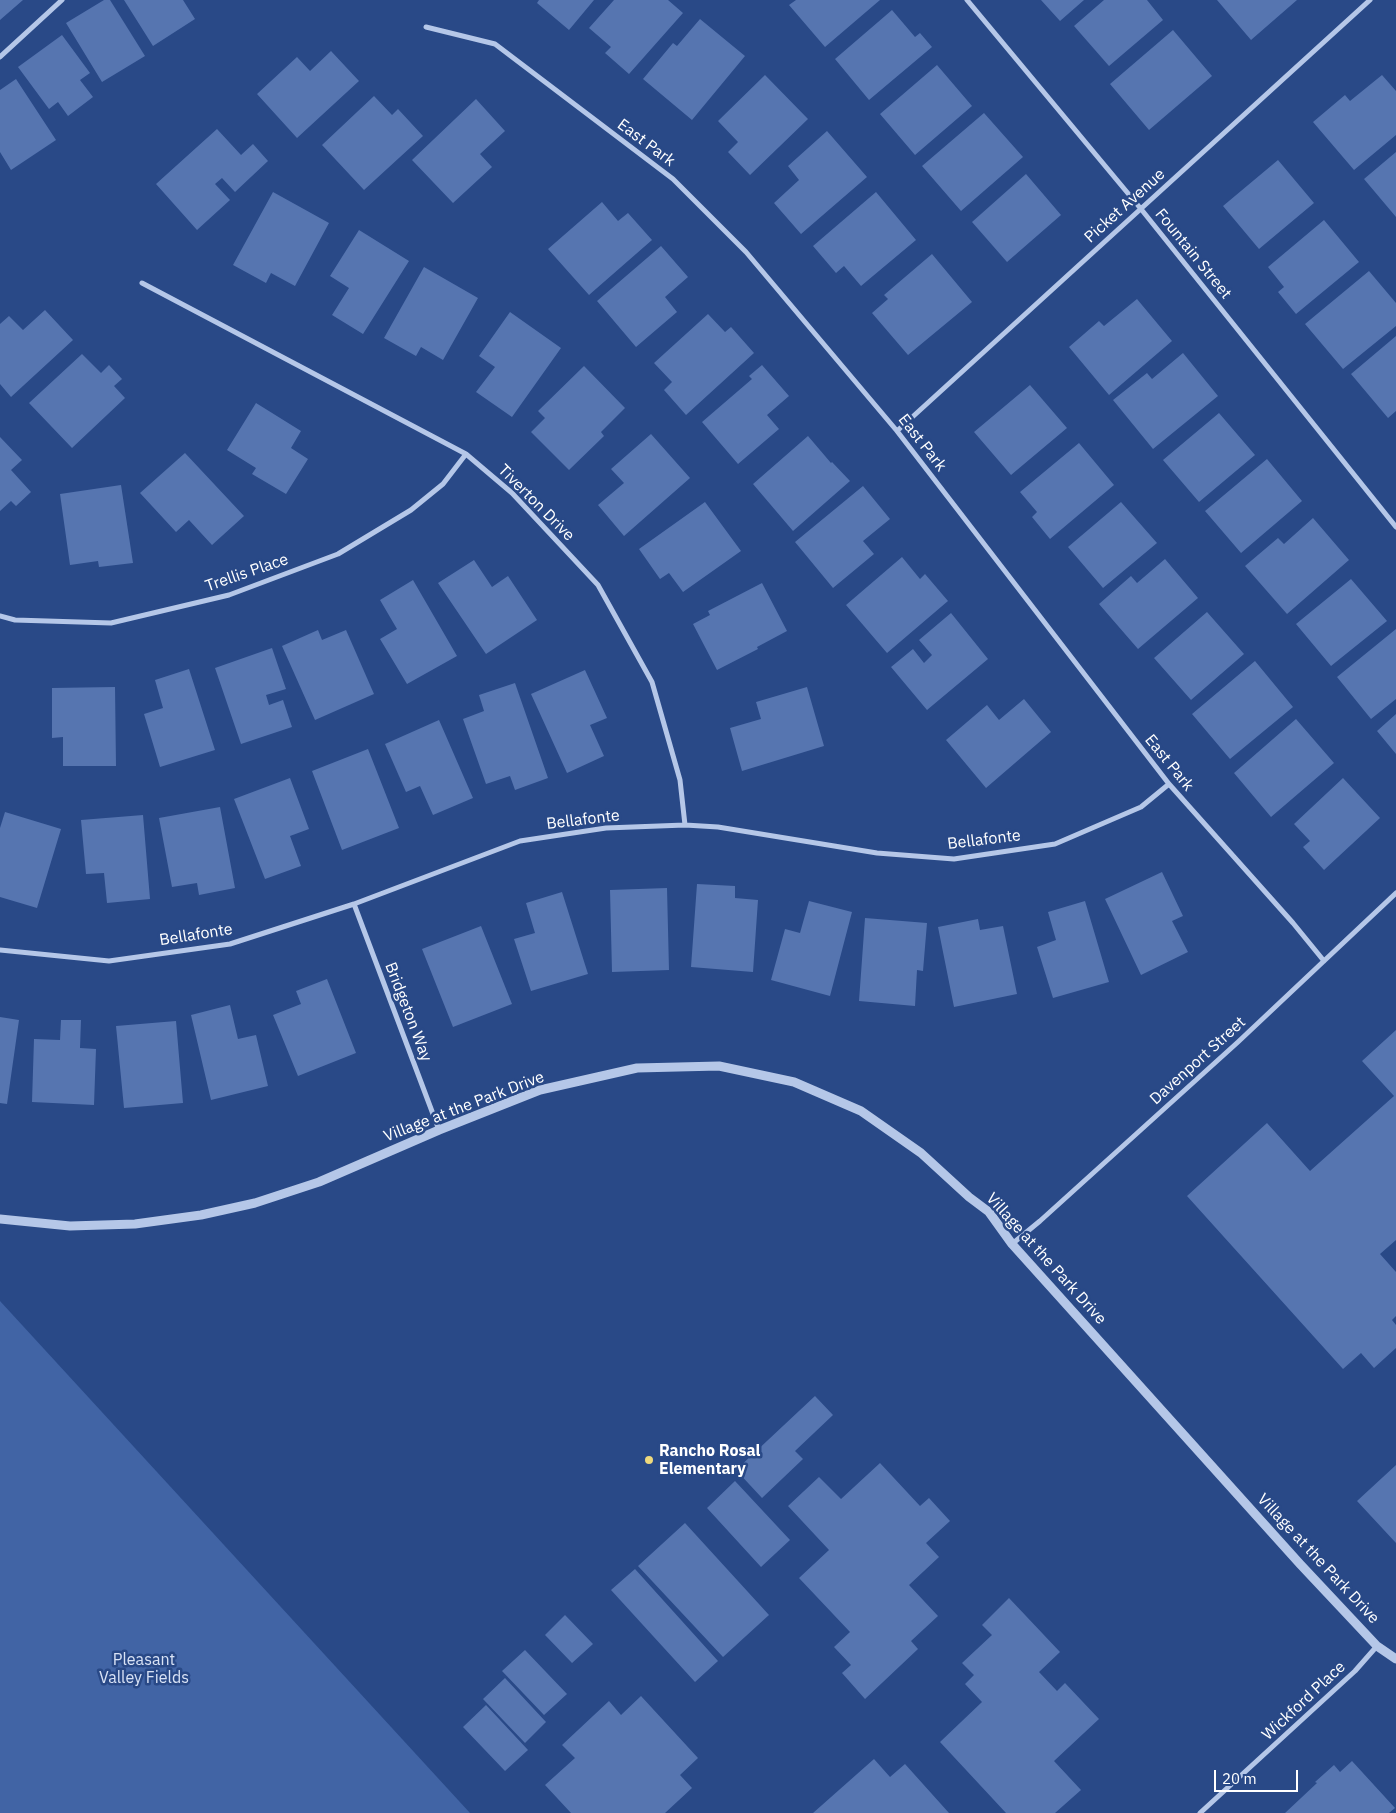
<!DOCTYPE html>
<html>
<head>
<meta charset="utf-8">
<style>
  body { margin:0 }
  #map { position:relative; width:1396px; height:1813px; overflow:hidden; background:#294987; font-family:"IBM Plex Sans",sans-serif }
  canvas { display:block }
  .scale { position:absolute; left:1214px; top:1770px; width:84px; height:22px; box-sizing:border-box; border:2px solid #fff; border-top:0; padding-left:6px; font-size:15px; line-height:18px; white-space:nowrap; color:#fff; -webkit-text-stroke:4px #294987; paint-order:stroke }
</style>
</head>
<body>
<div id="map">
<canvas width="1396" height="1813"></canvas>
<div class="scale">20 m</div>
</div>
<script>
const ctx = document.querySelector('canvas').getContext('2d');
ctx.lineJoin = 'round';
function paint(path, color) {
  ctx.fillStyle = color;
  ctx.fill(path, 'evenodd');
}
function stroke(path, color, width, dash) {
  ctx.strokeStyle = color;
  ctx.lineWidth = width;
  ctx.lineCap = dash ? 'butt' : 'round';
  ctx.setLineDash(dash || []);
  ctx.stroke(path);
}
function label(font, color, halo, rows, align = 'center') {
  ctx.font = font + ' "IBM Plex Sans",sans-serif';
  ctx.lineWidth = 5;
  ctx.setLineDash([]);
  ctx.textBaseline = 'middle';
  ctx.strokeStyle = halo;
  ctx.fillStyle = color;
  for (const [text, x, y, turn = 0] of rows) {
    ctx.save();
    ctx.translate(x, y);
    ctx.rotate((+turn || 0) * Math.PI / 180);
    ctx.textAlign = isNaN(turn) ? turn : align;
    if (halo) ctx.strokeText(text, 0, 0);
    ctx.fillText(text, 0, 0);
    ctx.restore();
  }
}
paint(new Path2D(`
  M 0,1301 L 470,1813 L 0,1813 Z`), '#4164a5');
paint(new Path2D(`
  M 0,0 L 23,0 L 0,20 Z
  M 104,0 L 110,0 L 145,56 L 102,82 L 66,23 Z
  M 124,0 L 183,0 L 195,19 L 153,46 Z
  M 539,0 L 594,0 L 569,30 L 537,3 Z
  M 614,0 L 668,0 L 683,13 L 629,74 L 605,53 L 611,47 L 589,28 Z
  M 796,0 L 880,0 L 825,47 L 789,5 Z
  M 1041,0 L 1084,0 L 1060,21 Z
  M 1104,0 L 1147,0 L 1163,20 L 1109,66 L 1074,26 Z
  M 1217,0 L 1297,0 L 1251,40 Z
  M 892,10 L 915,37 L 920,33 L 932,47 L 869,100 L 835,59 Z
  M 700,19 L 745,56 L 692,120 L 643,79 L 673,43 L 677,46 Z
  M 1173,30 L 1212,76 L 1149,130 L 1110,84 Z
  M 62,35 L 90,73 L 80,80 L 93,97 L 68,116 L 58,102 L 49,109 L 18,67 Z
  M 331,51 L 359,81 L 297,138 L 257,94 L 297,57 L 310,71 Z
  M 937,65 L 972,106 L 915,155 L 880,114 Z
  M 765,75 L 808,119 L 750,175 L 728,152 L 738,142 L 718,121 Z
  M 1382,75 L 1396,91 L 1396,135 L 1354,170 L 1313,122 L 1345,95 L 1350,101 Z
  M 16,79 L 56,140 L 11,170 L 0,152 L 0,90 Z
  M 374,96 L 392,115 L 398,109 L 423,136 L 364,190 L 322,145 Z
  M 476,99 L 505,131 L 480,154 L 492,167 L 453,203 L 412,160 Z
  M 984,113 L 1023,157 L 961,211 L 922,166 Z
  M 217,129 L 241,155 L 253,144 L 268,161 L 235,192 L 222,178 L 215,184 L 230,200 L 197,230 L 156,184 Z
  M 827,131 L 867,177 L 801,234 L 774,203 L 799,180 L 788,166 Z
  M 1396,152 L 1396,217 L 1364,179 Z
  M 1278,160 L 1314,203 L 1259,249 L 1223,206 Z
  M 1026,174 L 1061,215 L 1007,262 L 972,222 Z
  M 273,192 L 329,223 L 295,286 L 271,273 L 266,283 L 233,265 Z
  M 876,192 L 916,240 L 861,286 L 844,266 L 836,273 L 813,246 Z
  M 602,202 L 618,221 L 628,213 L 652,240 L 589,295 L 548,249 Z
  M 1324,220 L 1359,262 L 1296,314 L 1278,292 L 1284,287 L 1268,267 Z
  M 359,230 L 409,261 L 363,334 L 332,315 L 349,288 L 330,276 Z
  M 661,246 L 688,277 L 665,297 L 677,312 L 636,347 L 597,301 Z
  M 932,254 L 972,302 L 908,355 L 872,313 L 888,299 L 884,295 Z
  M 424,267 L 478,298 L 443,360 L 421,347 L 416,356 L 384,338 Z
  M 1369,271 L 1396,303 L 1396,326 L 1343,369 L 1305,324 Z
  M 1137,299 L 1172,341 L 1109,395 L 1069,347 L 1099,321 L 1104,326 Z
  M 45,310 L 73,340 L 11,397 L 0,384 L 0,324 L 9,316 L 23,330 Z
  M 510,312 L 561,348 L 512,417 L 476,392 L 495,367 L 479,356 Z
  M 708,314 L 725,332 L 731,327 L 754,353 L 686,415 L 664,390 L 672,382 L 654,363 Z
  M 1396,336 L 1396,411 L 1388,418 L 1351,374 Z
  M 1183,353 L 1218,396 L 1153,449 L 1113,400 L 1147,373 L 1152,379 Z
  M 82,354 L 101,373 L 109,365 L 122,379 L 114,386 L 125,398 L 72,448 L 29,403 Z
  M 762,365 L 789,396 L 767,415 L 779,429 L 738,464 L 702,422 L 752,379 L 749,376 Z
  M 584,366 L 625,408 L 601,432 L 604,436 L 569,470 L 531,432 L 545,418 L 538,411 Z
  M 1030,385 L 1067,428 L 1011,475 L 974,432 Z
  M 256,403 L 301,431 L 291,448 L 308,459 L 286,494 L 252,474 L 256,468 L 227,450 Z
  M 1219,413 L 1255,455 L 1199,502 L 1163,460 Z
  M 651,434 L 690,478 L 624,536 L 598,505 L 624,483 L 611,469 Z
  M 808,436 L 831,463 L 832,462 L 850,481 L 793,531 L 753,484 Z
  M 0,437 L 22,460 L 11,470 L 31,492 L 16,506 L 11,501 L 0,511 Z
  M 1079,443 L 1114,485 L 1050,539 L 1032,517 L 1037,512 L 1020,492 Z
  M 185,453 L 244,516 L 212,545 L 189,520 L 176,532 L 140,493 Z
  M 1267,459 L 1302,501 L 1241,553 L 1205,511 Z
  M 121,485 L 133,563 L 99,567 L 98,561 L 70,565 L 60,494 Z
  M 863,486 L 890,519 L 863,541 L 874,554 L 833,588 L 795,542 Z
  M 705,502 L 741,551 L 683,592 L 669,573 L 660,579 L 639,549 Z
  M 1121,502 L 1157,543 L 1103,588 L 1068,547 Z
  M 1313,518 L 1349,560 L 1287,614 L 1245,566 L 1278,538 L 1284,544 Z
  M 902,557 L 920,579 L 925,574 L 948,601 L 887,653 L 846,605 Z
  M 1165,559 L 1198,598 L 1138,649 L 1099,604 L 1131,576 L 1137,583 Z
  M 474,560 L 492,587 L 508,576 L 537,620 L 486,654 L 438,583 Z
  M 1351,579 L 1387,621 L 1331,666 L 1296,624 Z
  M 413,580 L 457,656 L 407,684 L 380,639 L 397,629 L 380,600 Z
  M 762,583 L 787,631 L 757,647 L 758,649 L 717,670 L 693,624 L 710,615 L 708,611 Z
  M 1207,612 L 1244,654 L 1191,700 L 1154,658 Z
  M 951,613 L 988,659 L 927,710 L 891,667 L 913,649 L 924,663 L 932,655 L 919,640 Z
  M 1396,629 L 1396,699 L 1371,719 L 1337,677 Z
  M 318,630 L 322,640 L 346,630 L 374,694 L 315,720 L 282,646 Z
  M 272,648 L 286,689 L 266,695 L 269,705 L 283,700 L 292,727 L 241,744 L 215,668 Z
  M 1255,661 L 1293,707 L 1230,759 L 1192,714 Z
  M 189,669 L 215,750 L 160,767 L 144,714 L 163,708 L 155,680 Z
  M 585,670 L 607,718 L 590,725 L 604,756 L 567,773 L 531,694 Z
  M 515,683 L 548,778 L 515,790 L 510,776 L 486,784 L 463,719 L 484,711 L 479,695 Z
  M 115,687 L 116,766 L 63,766 L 63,737 L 52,738 L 52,688 Z
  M 807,687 L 824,746 L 742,771 L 730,728 L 761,719 L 756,702 Z
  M 1024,699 L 1051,732 L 986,788 L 946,740 L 987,705 L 999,720 Z
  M 1396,714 L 1396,754 L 1377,731 Z
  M 1296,719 L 1334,763 L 1271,817 L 1234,773 Z
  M 439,720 L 473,798 L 433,815 L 420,786 L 406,792 L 385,744 Z
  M 368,749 L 399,828 L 342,850 L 312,771 Z
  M 290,778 L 309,829 L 290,836 L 301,866 L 265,879 L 234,799 Z
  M 1343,778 L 1380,818 L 1324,870 L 1303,847 L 1310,841 L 1294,824 Z
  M 220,807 L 235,888 L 199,895 L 197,883 L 172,887 L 159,818 Z
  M 5,812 L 61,829 L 37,908 L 0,897 L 0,828 Z
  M 143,815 L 150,899 L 107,903 L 104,873 L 86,874 L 81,820 Z
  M 1162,872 L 1183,916 L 1172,921 L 1188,952 L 1141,975 L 1105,899 Z
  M 697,884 L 735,886 L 735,898 L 758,900 L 753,972 L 691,967 Z
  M 667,888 L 669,970 L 612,972 L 610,890 Z
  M 562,892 L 588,974 L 531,991 L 514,939 L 535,933 L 526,903 Z
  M 809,901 L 852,912 L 830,996 L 771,980 L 785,929 L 800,933 Z
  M 1085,901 L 1109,982 L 1053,998 L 1037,947 L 1056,940 L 1048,912 Z
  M 865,918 L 927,923 L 923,971 L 917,970 L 915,1006 L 859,1001 Z
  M 978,919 L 980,930 L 1003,926 L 1017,994 L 954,1007 L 938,927 Z
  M 481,926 L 512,1004 L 453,1027 L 422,949 Z
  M 327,979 L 356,1053 L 298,1076 L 273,1015 L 301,1004 L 296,991 Z
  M 230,1005 L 238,1039 L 256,1035 L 268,1086 L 211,1100 L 191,1015 Z
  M 0,1017 L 19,1020 L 7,1104 L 0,1103 Z
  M 61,1020 L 81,1020 L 80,1048 L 96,1049 L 94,1105 L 32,1102 L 34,1039 L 60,1040 Z
  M 176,1021 L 183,1103 L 124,1108 L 116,1026 Z
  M 1396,1030 L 1396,1240 L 1380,1254 L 1396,1272 L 1396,1316 L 1392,1320 L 1396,1325 L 1396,1348 L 1374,1368 L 1361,1353 L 1343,1369 L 1187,1196 L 1267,1123 L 1310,1171 L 1394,1096 L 1362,1061 Z
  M 815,1396 L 833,1415 L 795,1451 L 803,1459 L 762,1498 L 736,1470 Z
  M 880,1463 L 920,1506 L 929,1498 L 950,1521 L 926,1543 L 939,1557 L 909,1585 L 938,1616 L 911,1641 L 918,1649 L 865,1699 L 842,1673 L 851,1665 L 834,1647 L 850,1632 L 799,1578 L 829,1550 L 788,1506 L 819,1477 L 841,1499 Z
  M 1396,1465 L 1396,1543 L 1357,1501 Z
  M 735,1481 L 790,1540 L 761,1567 L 707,1508 Z
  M 685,1523 L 769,1615 L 723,1657 L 638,1566 Z
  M 635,1569 L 718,1661 L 695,1682 L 611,1590 Z
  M 1009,1598 L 1060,1652 L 1039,1672 L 1057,1691 L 1065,1683 L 1099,1719 L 1054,1761 L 1081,1790 L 1055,1813 L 1006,1813 L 940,1742 L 982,1702 L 965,1684 L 974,1675 L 962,1663 L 992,1635 L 982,1625 Z
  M 565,1615 L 593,1644 L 572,1663 L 545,1635 Z
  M 525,1650 L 567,1694 L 544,1715 L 502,1671 Z
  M 505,1678 L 546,1722 L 525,1743 L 483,1699 Z
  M 641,1696 L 698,1758 L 680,1775 L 692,1788 L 665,1813 L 571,1813 L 545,1785 L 575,1758 L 562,1745 L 609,1701 L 621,1715 Z
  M 486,1705 L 528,1750 L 505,1771 L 463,1727 Z
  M 874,1759 L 890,1777 L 905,1764 L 949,1813 L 813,1813 Z
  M 1352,1761 L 1395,1808 L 1389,1813 L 1285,1813 L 1317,1783 L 1315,1782 L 1334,1765 L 1340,1772 Z`), '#5675b0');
stroke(new Path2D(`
  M 967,0 L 1141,209 L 1396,527
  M 426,27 L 495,44 L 673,179 L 746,252 L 897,431 L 1169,784 L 1293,923 L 1324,961
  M 0,57 L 62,0
  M 142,283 L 466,454 L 512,493 L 598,585 L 652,682 L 680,780 L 685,825
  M 897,431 L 1370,0
  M 0,616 L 15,620 L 111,623 L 229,595 L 338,554 L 411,510 L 443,484 L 466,454
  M 354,904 L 439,1130
  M 0,950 L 109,961 L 230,944 L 354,904 L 520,841 L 606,828 L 685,825 L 718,827 L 877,853 L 954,859 L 1055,844 L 1141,807 L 1169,784
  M 1012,1244 L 1040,1221 L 1238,1042 L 1396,893
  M 1200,1813 L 1355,1671 L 1377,1646`), '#b5c7e8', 5);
stroke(new Path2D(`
  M 0,1219 L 70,1226 L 135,1224 L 201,1215 L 255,1203 L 319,1182 L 439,1130 L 540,1090 L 637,1068 L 719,1066 L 794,1082 L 861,1111 L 921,1153 L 969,1197 L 989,1212 L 1012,1244 L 1300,1564 L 1377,1646 L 1396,1659`), '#b5c7e8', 9);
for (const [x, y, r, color] of [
  [649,1460,5,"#efd97c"]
]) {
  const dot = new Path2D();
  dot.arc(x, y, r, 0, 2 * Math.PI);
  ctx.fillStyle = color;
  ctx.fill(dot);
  stroke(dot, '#294987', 2);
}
label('16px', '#fff', '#294987', [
  ["East Park",646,143,37],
  ["Picket Avenue",1125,206,-42],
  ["Fountain Street",1193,254,51],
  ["East Park",922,443,52],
  ["Tiverton Drive",536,503,45],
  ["Trellis Place",247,573,-19],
  ["East Park",1169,763,51],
  ["Bellafonte",583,820,-7],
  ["Bellafonte",984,840,-7],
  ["Bellafonte",196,935,-9],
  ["Bridgeton Way",408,1012,69],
  ["Davenport Street",1198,1061,-42],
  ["Village at the Park Drive",464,1107,-21],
  ["Village at the Park Drive",1046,1259,48],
  ["Village at the Park Drive",1318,1559,47],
  ["Wickford Place",1304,1701,-43]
]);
label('bold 16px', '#fff', '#294987', [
  ["Rancho Rosal",659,1451],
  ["Elementary",659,1469]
], 'left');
label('16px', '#d9e3f6', '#294987', [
  ["Pleasant",144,1660],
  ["Valley Fields",144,1678]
]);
</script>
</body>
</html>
